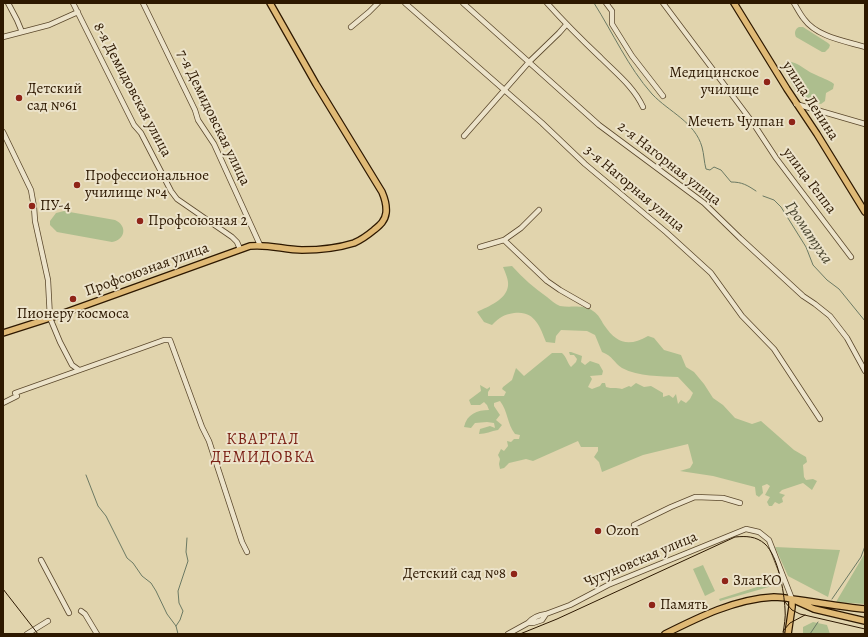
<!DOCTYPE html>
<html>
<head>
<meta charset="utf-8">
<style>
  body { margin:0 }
  #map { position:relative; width:868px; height:637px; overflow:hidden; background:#e1d4ad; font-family:Alegreya,serif }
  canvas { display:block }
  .frame { position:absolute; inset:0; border:4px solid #2d1800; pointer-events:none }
</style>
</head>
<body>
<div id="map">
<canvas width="868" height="637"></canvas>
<div class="frame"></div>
</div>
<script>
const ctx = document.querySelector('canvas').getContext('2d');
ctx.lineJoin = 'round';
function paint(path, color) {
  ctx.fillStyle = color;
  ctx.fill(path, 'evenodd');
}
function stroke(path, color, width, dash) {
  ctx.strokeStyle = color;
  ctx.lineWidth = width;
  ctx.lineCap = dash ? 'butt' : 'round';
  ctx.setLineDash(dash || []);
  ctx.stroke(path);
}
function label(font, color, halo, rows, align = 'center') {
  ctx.font = font + ' Alegreya,serif';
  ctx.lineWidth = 4;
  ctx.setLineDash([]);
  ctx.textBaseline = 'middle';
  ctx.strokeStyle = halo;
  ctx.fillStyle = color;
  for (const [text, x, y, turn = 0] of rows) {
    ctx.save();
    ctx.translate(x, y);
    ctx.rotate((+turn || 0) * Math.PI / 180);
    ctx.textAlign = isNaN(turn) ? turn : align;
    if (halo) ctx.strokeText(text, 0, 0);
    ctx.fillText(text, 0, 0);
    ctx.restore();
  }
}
paint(new Path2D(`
  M 799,27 L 803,27 L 828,43 L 830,45 L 829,48 L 825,52 L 822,52 L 796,37 C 794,33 795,29 799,27 Z
  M 788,61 C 801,64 803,69 814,74 C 821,78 828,79 834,84 L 833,89 L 826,93 L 825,101 L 821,104 C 815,103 809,101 803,97 C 795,91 781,71 788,61 Z
  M 64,211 L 115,220 C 128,226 125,240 112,242 L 57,232 L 50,225 L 50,221 L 56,213 Z
  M 512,266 C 523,278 534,288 547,297 C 551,300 555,304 560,306 C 571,308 583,304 593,311 C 599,315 601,320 604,325 C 617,344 629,347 648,336 L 654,338 L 664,350 L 681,355 L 686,367 L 694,372 L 704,384 L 713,398 L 723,405 L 735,418 L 752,424 L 761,421 L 794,450 L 806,457 L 807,462 L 803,465 L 804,477 L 806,480 L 813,479 L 817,481 L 812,490 L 803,483 L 782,490 L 779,493 L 785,495 L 782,498 L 783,502 L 779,504 L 775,502 L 772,506 L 769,506 L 767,502 L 770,497 L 765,495 L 770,486 L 767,484 L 762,486 L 763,493 L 759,497 L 756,495 L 755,487 L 713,476 L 680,471 L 690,468 L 693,463 L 688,444 L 643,455 L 602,472 L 599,462 L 594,457 L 598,451 L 598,447 L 581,447 L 578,441 L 533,461 L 526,459 L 509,463 L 504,468 L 500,469 L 499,464 L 500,459 L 498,455 L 501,449 L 504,451 L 508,446 L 507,441 L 511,442 L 514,439 L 519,439 L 520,435 L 515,434 C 507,424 508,411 500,401 L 494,403 L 494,406 L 500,415 L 496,420 L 502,425 L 498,430 C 491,431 486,434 479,434 L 480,429 L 490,426 L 495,428 L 494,423 L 487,422 L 475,423 L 471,428 L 464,427 C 467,414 477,410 489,410 L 487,405 L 484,402 L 480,405 L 471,405 L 469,400 L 481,391 L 480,385 L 487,389 L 490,387 L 490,389 L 488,392 L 488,396 L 504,396 L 506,392 L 502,389 L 503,387 L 512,380 L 516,368 L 524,376 L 552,353 L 562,353 C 567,358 567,362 571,367 L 576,362 L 577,359 L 574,355 L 570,355 L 569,352 L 571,352 L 582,356 L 581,362 L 585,365 L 590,361 L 599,364 L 603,371 L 602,375 L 590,376 L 592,379 L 588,387 L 592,389 L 600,386 L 602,383 L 605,383 L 606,387 C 612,389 616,387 622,389 L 629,386 L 631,387 L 636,383 L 644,387 L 651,386 L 663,393 L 663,397 L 669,395 L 673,398 L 676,394 L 678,404 L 681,400 L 686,403 L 690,399 L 693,393 L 678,377 C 660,376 639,377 622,368 C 614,363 613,356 602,352 L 595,335 L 587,331 L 561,330 L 556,336 L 555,343 L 546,342 C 540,326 534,310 514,313 C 503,315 500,317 492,325 L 484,322 L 477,312 C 489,306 506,300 508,286 C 509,280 505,272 503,267 Z
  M 775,547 L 840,550 L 828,597 L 788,576 Z
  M 865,553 L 865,604 L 836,602 Z
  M 703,565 L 715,591 L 705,596 L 693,569 Z
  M 773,582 L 774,585 L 772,586 L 720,601 L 719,599 Z
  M 813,622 L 827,625 L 830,634 L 803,634 L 803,627 Z`), '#adbe8e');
stroke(new Path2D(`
  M 594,3 C 613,33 628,67 652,94 C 669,112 695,122 702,147 C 704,154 704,162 706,169 L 710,170 L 714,167 L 721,170 L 731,182 C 742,182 747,185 756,191
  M 763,196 L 774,200 L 781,207 L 806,247 L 813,265 L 827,280 L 839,289 L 865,321
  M 86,475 L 98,506 L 106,516 L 127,558 L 133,563 L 142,576 L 151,583 L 156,591 L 167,614 L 176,626 L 178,634
  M 832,599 L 861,557 L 865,546
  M 176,626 L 180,620 L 183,611 L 179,603 L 178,591 L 188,561 L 186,552 L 187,538
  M 810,634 L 818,622`), '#6b7963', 1);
const minor = new Path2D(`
  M 8,3 L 17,20 L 22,32
  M 73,3 L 134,125 L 141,133 L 171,191 L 177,199 L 232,237 L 237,242 L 240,249
  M 143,3 L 195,110 L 198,120 L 214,144 L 260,245
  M 405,3 L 542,123 L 585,164 L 666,232 L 711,273 L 742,316 L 774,349 L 820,419
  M 463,3 L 599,125 L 704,203 L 740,238 L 803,296 L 815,304 L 830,316 L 847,338 L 865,371
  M 547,3 C 564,22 582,40 601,58 C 616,73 634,87 643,107
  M 606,3 L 612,11 L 612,24 L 632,56 L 663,96
  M 663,3 L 753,123 L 776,158 L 851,257
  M 794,3 C 797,8 800,14 804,19 C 817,37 845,41 865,47
  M 351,27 L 369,12 L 378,3
  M 3,37 L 49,25 L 78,12
  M 796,104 L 865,124
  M 3,132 L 31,190 L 34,207 L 35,221 L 48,280 L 50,318 L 60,342 L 72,365 L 79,370
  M 464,136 L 529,62 L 559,33 L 566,25
  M 504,240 L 521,228 L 539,210
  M 480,247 L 504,240 L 547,281 L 560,290 L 588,306
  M 15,393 L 139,349 L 164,340 L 170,340 L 202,427 L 209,441 L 242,542 L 247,552
  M 3,403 L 17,396
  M 634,525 L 671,507 L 695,497 L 723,498 L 740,503
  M 41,560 L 69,613
  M 81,611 L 85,614 L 97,634
  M 528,623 C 533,617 538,615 546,614
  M 27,634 L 48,621
  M 508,634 L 528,623 L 533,623 L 542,620 L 546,614 L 570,605 L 608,585 L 746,529 L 759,532 L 769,540 L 792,599`);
const major = new Path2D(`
  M 734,3 L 787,89 L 817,134 L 865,212
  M 3,333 L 50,318 L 250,246 C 270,244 284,250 302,250 C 318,250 338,248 354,243 C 361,240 368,235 374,230 C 380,225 385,221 386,213 C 387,205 385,199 382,192 L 316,84 L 270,3
  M 794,600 L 814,609 L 865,621
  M 665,634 C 699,617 735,599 774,597 C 780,597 786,598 792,599 C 817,602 841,607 865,609
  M 788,634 L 792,607 L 792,599`);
stroke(minor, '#5a472b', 6);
stroke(major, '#2d1800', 8);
stroke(minor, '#ece3ca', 4.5);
stroke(major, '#e0ba76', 5.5);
stroke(new Path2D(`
  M 3,589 L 38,634
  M 784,601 L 792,610 L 800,614 L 865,629
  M 783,631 L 790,623 L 805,615
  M 520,634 L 557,619 L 735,537 C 746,536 756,536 765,544 C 778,556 784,591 785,609 C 786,617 784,626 783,634`), '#2d1800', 1);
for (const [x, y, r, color] of [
  [767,82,4,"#8f2418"],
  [19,98,4,"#8f2418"],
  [792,122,4,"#8f2418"],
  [77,185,4,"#8f2418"],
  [32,206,4,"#8f2418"],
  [140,221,4,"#8f2418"],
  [73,299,4,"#8f2418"],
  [598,531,4,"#8f2418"],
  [514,574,4,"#8f2418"],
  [725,581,4,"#8f2418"],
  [652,605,4,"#8f2418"]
]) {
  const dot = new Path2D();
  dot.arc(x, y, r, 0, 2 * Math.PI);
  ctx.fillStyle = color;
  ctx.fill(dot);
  stroke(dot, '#ece3ca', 1.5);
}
label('15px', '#2d1800', '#ece3ca', [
  ["Медицинское",759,73,"right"],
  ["училище",759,90,"right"],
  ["Детский",27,89],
  ["сад №61",27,106],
  ["Мечеть Чулпан",784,122,"right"],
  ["Профессиональное",85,176],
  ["училище №4",85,193],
  ["ПУ-4",40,206],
  ["Профсоюзная 2",148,221],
  ["Пионеру космоса",73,314,"center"],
  ["Ozon",606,531],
  ["Детский сад №8",506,574,"right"],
  ["ЗлатКО",733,581],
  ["Память",660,605]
], 'left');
label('15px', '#2d1800', '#ece3ca', [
  ["8-я Демидовская улица",132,90,62],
  ["улица Ленина",810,101,57],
  ["7-я Демидовская улица",213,118,64],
  ["2-я Нагорная улица",669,164,38],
  ["улица Геппа",809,181,53],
  ["3-я Нагорная улица",634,189,40],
  ["Профсоюзная улица",147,270,-20],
  ["Чугуновская улица",641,560,-23]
]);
label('italic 16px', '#4c4832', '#ece3ca', [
  ["Громатуха",808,233,56]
]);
ctx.letterSpacing = '1px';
label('16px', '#7a1f14', '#ece3ca', [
  ["КВАРТАЛ",263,440],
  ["ДЕМИДОВКА",263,458]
]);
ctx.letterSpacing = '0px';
</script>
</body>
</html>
